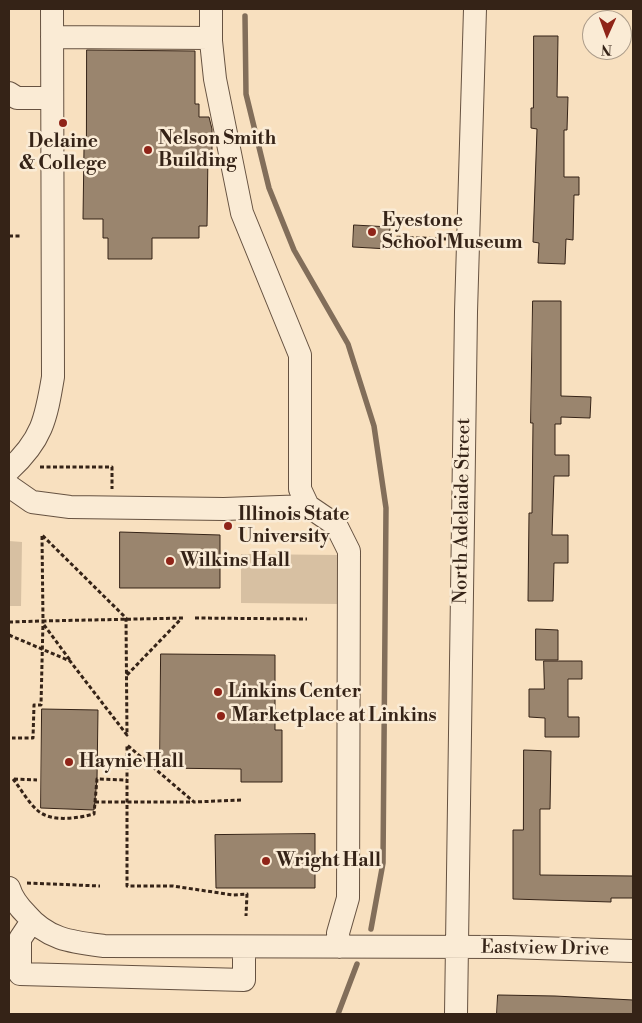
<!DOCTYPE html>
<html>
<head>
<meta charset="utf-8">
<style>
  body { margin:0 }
  #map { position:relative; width:642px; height:1023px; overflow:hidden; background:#f8e0bf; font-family:"Libre Bodoni",serif }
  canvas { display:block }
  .frame { position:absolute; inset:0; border:10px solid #352317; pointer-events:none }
  .north { position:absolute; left:582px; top:10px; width:50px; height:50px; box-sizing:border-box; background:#faebd5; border:1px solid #ab9b89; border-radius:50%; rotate:182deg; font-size:14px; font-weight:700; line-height:20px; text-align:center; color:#352317 }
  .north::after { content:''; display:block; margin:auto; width:18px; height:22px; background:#8f2418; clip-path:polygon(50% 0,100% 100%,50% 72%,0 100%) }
</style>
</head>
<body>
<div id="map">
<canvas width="642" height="1023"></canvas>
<div class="frame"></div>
<div class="north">N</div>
</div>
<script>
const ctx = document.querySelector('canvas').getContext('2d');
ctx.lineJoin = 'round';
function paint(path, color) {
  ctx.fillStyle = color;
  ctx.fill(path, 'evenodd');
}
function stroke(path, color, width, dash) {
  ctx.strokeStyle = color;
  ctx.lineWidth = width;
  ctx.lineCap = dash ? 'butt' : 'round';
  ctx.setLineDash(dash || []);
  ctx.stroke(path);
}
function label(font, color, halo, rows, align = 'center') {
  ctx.font = font + ' "Libre Bodoni",serif';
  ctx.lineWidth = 5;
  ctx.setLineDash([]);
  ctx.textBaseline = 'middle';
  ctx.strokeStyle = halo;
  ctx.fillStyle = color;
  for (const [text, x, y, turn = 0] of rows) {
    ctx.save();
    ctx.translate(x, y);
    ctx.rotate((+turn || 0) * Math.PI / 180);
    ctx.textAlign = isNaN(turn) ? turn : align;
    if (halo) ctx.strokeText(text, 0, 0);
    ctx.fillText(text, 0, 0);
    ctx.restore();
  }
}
paint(new Path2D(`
  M 9,541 L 22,542 L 21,606 L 9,606 Z
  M 241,554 L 339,555 L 339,604 L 241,603 Z`), '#d7c0a2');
stroke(new Path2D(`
  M 245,16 L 246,94 L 269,188 L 294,250 L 348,344 L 374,426 L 386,508 L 383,863 L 371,929
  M 338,1014 L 357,964`), '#826e5a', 5.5);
const building = new Path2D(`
  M 534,36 L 558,36 L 557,97 L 568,97 L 567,130 L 564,130 L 564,177 L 579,177 L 579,195 L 574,195 L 573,240 L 566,239 L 565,264 L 538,263 L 539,243 L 533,242 L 537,129 L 531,128 L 531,108 L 533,108 Z
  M 87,50 L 195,51 L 195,104 L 199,104 L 199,117 L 209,117 L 212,129 L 212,152 L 208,152 L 207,226 L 199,226 L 199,238 L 152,238 L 152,259 L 108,259 L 108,238 L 103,238 L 103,219 L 83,219 L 84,148 L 86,148 Z
  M 354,225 L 390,227 L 389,249 L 353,247 Z
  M 533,301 L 561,301 L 561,396 L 591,397 L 590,418 L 561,417 L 561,424 L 555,424 L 555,455 L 569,455 L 569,476 L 554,476 L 552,535 L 568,535 L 568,563 L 554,563 L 553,601 L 528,601 L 529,513 L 532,513 L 533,423 L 531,423 Z
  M 120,532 L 220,535 L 220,588 L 120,588 Z
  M 536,629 L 558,630 L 558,660 L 536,660 Z
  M 161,654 L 275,655 L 275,730 L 282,730 L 282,782 L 241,782 L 241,769 L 160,768 Z
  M 544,661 L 582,661 L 582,679 L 568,679 L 568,717 L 579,717 L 579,737 L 545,737 L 545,718 L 529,717 L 529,689 L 544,689 Z
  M 42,709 L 98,710 L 97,779 L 94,810 L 41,808 Z
  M 524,750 L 551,751 L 550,809 L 540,809 L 540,875 L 633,876 L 633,898 L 611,898 L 611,902 L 513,899 L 513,830 L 523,830 Z
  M 315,834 L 315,888 L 216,888 L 215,835 Z
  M 498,995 L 555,996 L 633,1000 L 633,1014 L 497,1014 Z`);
paint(building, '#9a856e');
stroke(building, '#352317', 1);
const minor = new Path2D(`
  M 211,9 L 211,41 L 215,79 L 242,213 L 300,355 L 300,489 L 308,506 L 336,525 L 349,551 L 348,898 L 338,933 L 339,947
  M 52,37 L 211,38
  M 9,93 L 17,98 L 52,98
  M 9,470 C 42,440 46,419 53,377 L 52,9
  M 9,486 L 32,502 L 70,507 L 224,509 L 308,506
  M 9,888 C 12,898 19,907 26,914 C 48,940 72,942 104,946 L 506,947 L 633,951
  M 32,921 L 20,939 L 20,974 L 244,980 L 244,947
  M 456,1014 L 466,312 L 475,9`);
stroke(minor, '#665241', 24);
stroke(new Path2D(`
  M 9,236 L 20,236
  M 390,237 L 449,239
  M 40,467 L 112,467 L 112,489
  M 42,536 L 43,621 L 184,618
  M 195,618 L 307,619
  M 9,622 L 43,621 L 41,705 L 34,705 L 33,738 L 12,738
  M 44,625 L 70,660
  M 9,635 L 70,661 L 127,735 L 126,618 L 42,535
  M 127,675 L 181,619
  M 13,779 C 21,789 28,802 37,810 C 51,823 78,818 94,814 L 97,779 L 127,780
  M 14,779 L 37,780
  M 241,800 L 194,802 L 127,745 L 127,886 L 173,886 L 233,895 L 247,894 L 246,916
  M 95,802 L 192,802
  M 27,883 L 100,886`), '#352317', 3, [4, 2.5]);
stroke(minor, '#faebd5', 22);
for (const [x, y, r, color] of [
  [63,123,5,"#8f2418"],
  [148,150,5,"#8f2418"],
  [372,232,5,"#8f2418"],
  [228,526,5,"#8f2418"],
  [170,561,5,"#8f2418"],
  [218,692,5,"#8f2418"],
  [221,716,5,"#8f2418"],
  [69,762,5,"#8f2418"],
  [266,861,5,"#8f2418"]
]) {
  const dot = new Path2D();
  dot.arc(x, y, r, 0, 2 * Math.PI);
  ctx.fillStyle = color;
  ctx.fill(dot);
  stroke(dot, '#faebd5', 2);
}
label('bold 19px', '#352317', '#faebd5', [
  ["Nelson Smith",158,139],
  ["Building",158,161],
  ["Delaine",63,142,"center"],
  ["& College",63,164,"center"],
  ["Eyestone",382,221],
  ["School Museum",382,243],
  ["Illinois State",238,515],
  ["University",238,537],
  ["Wilkins Hall",180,561],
  ["Linkins Center",228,692],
  ["Marketplace at Linkins",231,716],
  ["Haynie Hall",79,762],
  ["Wright Hall",276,861]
], 'left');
label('19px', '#352317', '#faebd5', [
  ["North Adelaide Street",463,511,-89],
  ["Eastview Drive",545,949,1]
]);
</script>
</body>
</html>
